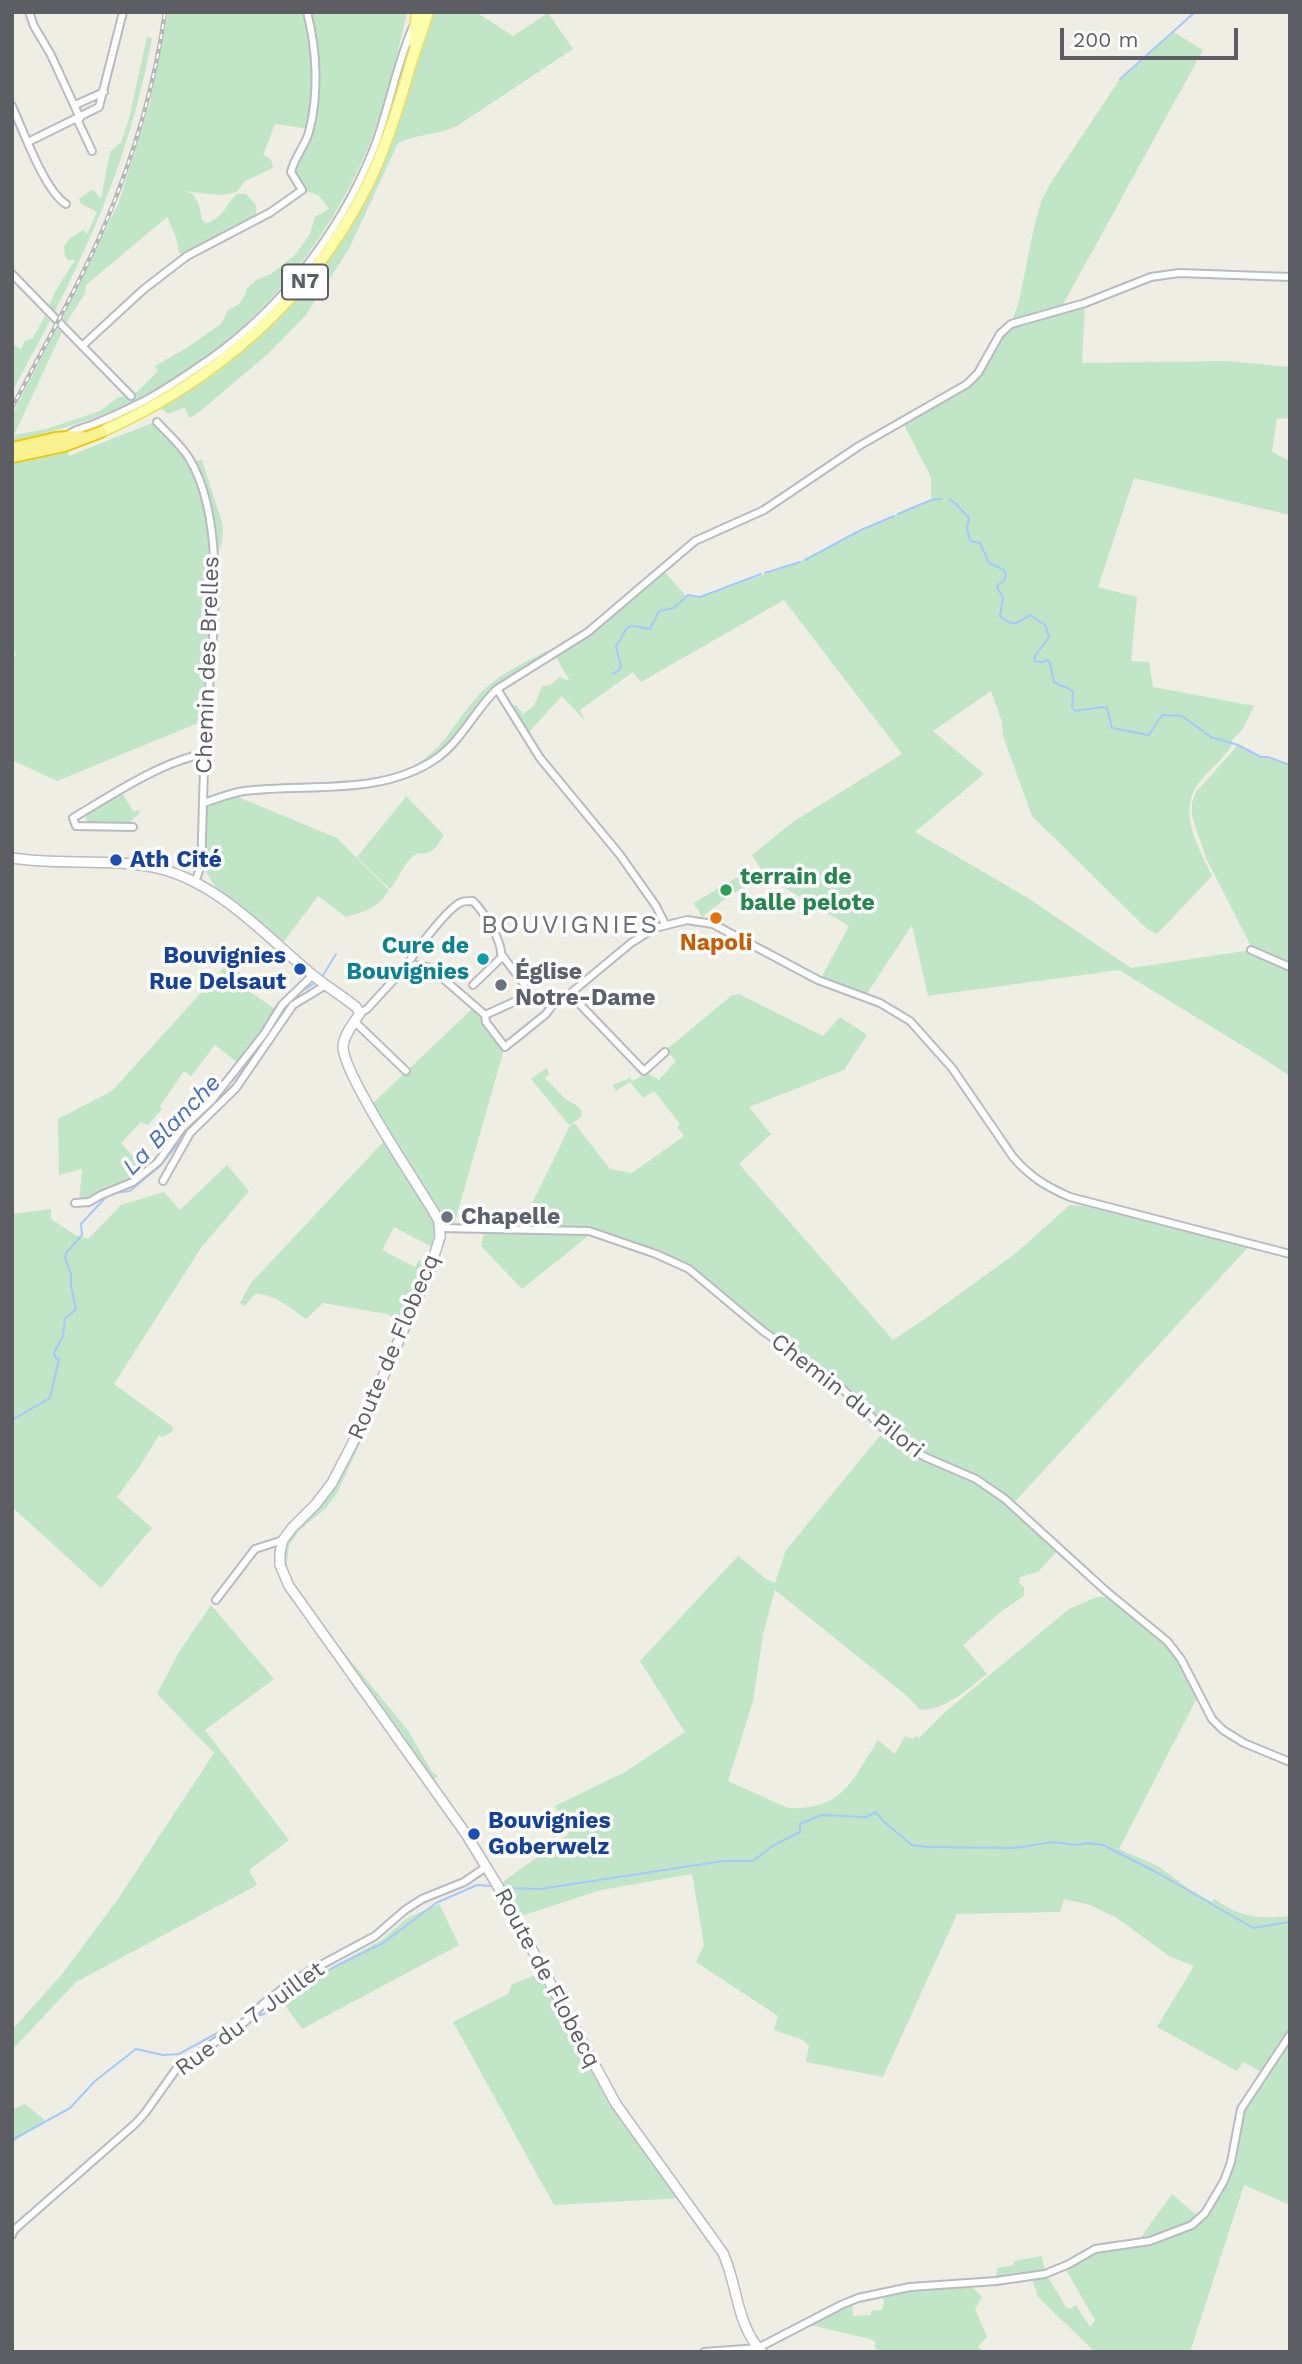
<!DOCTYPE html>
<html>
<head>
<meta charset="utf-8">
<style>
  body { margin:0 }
  #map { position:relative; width:1302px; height:2364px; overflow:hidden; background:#eeeee4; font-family:"Work Sans",sans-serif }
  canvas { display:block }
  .frame { position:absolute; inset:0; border:14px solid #5c5e64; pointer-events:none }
  .scale { position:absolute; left:1060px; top:28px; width:178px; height:32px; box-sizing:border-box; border:4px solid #5c5e64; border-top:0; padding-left:9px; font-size:21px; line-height:24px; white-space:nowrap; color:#5c5e64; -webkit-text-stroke:5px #fff; paint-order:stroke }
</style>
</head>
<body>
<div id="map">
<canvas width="1302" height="2364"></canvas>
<div class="frame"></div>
<div class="scale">200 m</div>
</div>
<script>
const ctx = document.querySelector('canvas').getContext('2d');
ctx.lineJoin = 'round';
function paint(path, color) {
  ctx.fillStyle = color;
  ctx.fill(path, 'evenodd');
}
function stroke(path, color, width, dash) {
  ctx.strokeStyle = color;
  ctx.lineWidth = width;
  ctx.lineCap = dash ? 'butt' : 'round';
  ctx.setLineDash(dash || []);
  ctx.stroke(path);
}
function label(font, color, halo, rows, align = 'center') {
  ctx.font = font + ' "Work Sans",sans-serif';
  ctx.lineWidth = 7;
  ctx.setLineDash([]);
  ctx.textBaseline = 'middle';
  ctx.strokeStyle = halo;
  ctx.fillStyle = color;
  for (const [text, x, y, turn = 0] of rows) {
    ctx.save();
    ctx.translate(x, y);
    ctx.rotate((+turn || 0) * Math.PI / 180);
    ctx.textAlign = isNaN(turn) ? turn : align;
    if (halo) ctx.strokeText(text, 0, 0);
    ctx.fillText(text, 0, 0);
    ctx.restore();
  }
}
paint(new Path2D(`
  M 168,12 L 407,12 C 397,57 386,103 369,145 C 321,262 227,364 109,412 C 78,425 45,433 12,441 L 12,415 L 57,328 L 62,332 L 14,435 L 46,429 L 100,411 L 117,398 L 137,392 L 158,371 L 155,366 L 185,349 L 221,324 L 228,310 L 239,304 L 245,295 L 246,290 L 256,280 L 271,274 L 295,255 L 310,234 L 315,217 L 329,209 L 318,195 L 302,190 L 291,172 L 309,129 L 275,124 L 263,155 L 271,159 L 273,168 L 245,181 L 237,192 L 228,194 L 219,195 L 183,191 L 193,194 L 199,205 L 202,220 L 207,223 C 224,217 225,205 237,194 L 246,194 L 256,205 L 256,216 L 252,222 L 187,256 L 179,253 L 176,237 L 167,217 L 86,285 L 85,293 L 65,325 L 63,317 L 119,202 L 150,102 Z
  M 432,12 L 476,12 L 513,36 L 548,13 L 573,49 L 457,126 C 438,135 417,134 398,143 L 349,249 L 305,316 L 270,352 L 198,413 L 189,418 L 185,407 L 168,414 L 161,408 C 267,348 350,254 393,139 C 408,98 419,55 432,12 Z
  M 1173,32 L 1203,50 L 1060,310 L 1085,303 L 1082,363 L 1226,361 L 1290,367 L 1290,419 L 1277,418 L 1272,452 L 1290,461 L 1290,515 L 1134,478 L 1098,587 L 1137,597 L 1131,661 L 1149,662 L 1153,687 L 1254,706 L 1242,730 L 1232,740 L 1231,747 C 1221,761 1208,771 1198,784 C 1177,812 1199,848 1212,876 L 1157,934 L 1147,929 L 1032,816 L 1003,736 L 1002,722 L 991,691 L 933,731 L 984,774 L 915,832 L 1028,898 L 1131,968 L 1251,950 L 1290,967 L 1290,1076 L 1261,1057 L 1119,970 L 928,996 L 912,925 L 866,995 L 825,980 L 822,976 L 849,926 L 766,877 L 752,855 L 793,822 L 902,754 L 784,600 L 641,682 L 633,672 L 580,710 L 585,721 L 562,696 L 527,734 L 510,708 L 516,705 L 523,714 L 534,706 L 542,686 L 550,685 L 560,677 L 570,681 L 554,654 L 578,639 L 662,569 L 686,596 L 700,597 L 800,562 L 861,530 L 931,500 L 931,477 L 902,421 L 971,381 L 1000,334 L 1011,324 L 1019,301 L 1033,232 L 1041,202 L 1050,184 L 1120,79 Z
  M 147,37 L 152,38 C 133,140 101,221 54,313 L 48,308 L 56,290 L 75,260 L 68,260 L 65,257 L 64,246 L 69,239 L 83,230 L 87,234 L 97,212 L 81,204 L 79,199 L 91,190 L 95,191 L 101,199 L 110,152 L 121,142 L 129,119 Z
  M 45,316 L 50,321 L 12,392 L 12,344 L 21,349 L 25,341 L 33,338 Z
  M 152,423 L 177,443 L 190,461 L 202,460 L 223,526 L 222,543 L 213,560 L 212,578 L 211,613 L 203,721 L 57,781 L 12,760 L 12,658 L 16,656 L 12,642 L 12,462 L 68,449 L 69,456 Z
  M 547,651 L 552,654 L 488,695 L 450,744 L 428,762 L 412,769 L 411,767 C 450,746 456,715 486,688 C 503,672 526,662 547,651 Z
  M 1238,745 L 1257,755 L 1290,765 L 1290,966 L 1252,948 L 1206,858 L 1192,816 L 1192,803 L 1196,792 Z
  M 122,793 L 133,811 L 140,810 L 139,814 L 127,824 L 87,822 L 86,816 L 88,813 Z
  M 233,795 L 337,838 L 389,890 C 379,907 365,912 346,917 L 318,896 L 282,944 C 258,924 210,894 204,864 L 207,806 Z
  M 405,795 L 444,835 C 437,846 432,856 418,853 C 404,861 400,877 390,889 L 357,857 L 405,798 Z
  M 749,870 L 755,880 L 725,899 L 702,917 L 694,903 Z
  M 227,964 L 249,979 L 244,987 L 276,1010 L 265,1030 L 239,1064 L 215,1045 L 191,1076 L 184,1071 L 160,1106 L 162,1109 L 148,1125 L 141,1122 L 121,1143 L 146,1171 L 139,1177 L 89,1200 L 79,1201 L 82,1169 L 59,1175 L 58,1119 L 112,1091 Z
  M 739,994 L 823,1036 L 840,1017 L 867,1035 L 844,1070 L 749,1107 L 771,1134 L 739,1164 L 893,1340 L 932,1314 L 1016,1253 L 1070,1205 L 1112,1208 L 1252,1243 L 1012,1505 L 986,1485 L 902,1443 L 841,1386 L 677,1263 L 580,1230 L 520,1228 L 570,1126 L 574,1123 L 610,1169 L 632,1173 L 684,1136 L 677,1127 L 680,1124 L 654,1091 L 643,1098 L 630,1082 L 616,1091 L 613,1085 L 630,1078 L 632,1081 L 647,1073 L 659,1080 L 676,1061 L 666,1050 L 731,996 Z
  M 472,1009 L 483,1020 L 504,1049 L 454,1225 C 444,1225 441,1218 436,1210 L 371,1105 Z
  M 547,1068 L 549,1074 L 545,1078 C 552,1085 559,1094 567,1100 C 574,1104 577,1104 582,1111 L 580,1118 L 569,1125 L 531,1079 Z
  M 386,1139 L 435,1221 L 437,1228 L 434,1248 L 394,1227 L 382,1250 L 415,1267 L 419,1260 L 427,1265 L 404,1323 L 387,1314 L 323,1303 L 306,1319 C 292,1309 273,1293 255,1294 L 245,1306 L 240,1303 L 251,1283 Z
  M 227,1165 L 249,1191 L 201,1248 L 114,1384 L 173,1427 L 172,1432 L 162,1437 L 159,1435 L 140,1466 L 117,1497 L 152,1528 L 101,1588 L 12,1507 L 12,1214 L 51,1209 L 51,1219 L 75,1235 L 88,1239 L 121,1205 L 164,1192 L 180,1210 Z
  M 485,1229 L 592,1233 L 522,1289 L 481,1246 Z
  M 364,1427 L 367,1429 L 337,1493 L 327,1507 L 300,1530 L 289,1545 L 287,1564 L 294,1585 L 327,1632 L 407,1729 L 432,1772 L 438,1776 L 432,1781 L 294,1590 L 284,1569 L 283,1550 L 289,1536 L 307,1517 Z
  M 884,1431 L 969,1477 L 1014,1509 L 1059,1549 L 1038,1572 L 1020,1577 L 1019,1583 L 1024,1587 L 1024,1596 L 1002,1611 L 963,1645 L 987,1674 C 966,1690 948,1709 920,1710 L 907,1696 L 775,1590 L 763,1634 L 753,1701 L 728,1781 L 788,1808 C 843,1811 853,1779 878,1740 L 895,1754 L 905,1736 L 913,1739 L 916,1736 L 919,1738 L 944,1713 L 1069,1609 L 1097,1597 L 1109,1597 L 1172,1648 L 1198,1696 L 1119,1849 L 1158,1866 L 1189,1889 L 1212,1902 L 1214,1899 C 1243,1918 1256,1919 1290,1916 L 1290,2032 L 1264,2073 L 1243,2062 L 1237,2071 L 1157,2027 L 1194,1966 L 1169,1956 L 1117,1918 L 1090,1905 L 1064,1899 L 1060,1912 L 957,1914 L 883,2077 L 806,2062 L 809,2046 L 803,2040 L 774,2030 L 778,2016 L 696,1962 L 704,1945 L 692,1874 L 601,1890 L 518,1917 L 500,1884 L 569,1834 L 555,1806 L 625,1772 L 685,1732 L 640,1661 L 738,1556 L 766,1579 L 775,1583 L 786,1550 Z
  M 211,1605 L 274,1679 L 205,1730 L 289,1840 L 249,1870 L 257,1885 L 76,1982 L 12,2050 L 12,2030 L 63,1973 L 118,1899 L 214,1753 L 157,1694 L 179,1652 Z
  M 439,1904 L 459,1945 L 302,2029 L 280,1998 L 306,1981 L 382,1940 L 407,1918 Z
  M 541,1973 L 605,2096 L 684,2198 L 554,2205 L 453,2022 L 508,1994 L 512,1984 Z
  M 1290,2037 L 1290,2205 L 1244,2185 L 1190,2352 L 1095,2352 L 1038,2297 L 1032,2279 L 1047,2276 L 1066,2307 L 1070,2309 L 1076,2305 L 1090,2327 L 1095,2320 L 1066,2270 L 1089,2254 L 1189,2229 L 1222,2188 L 1240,2116 Z
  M 25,2104 L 45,2120 L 12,2143 L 12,2110 Z
  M 1172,2194 L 1199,2217 L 1184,2228 L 1138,2241 Z
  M 1042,2256 L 1045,2272 L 996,2280 L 997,2268 L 1014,2265 L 1014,2261 Z
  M 971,2286 L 982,2297 L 975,2309 L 987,2337 L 978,2346 L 983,2352 L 880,2352 L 874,2346 L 876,2342 L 870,2339 L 806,2324 L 852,2302 L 853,2316 L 871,2315 L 871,2311 L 882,2310 L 884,2303 L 883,2294 L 915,2288 Z`), '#c1e5c7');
stroke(new Path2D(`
  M 1120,79 L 1195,12
  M 949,499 L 955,503 L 969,518 L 967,528 L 970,541 L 980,543 L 989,563 L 1004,570 L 1006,575 L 1004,581 L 999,584 L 997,587 L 1003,598 L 1000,616 C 1015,629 1017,622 1030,615 L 1045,625 L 1049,637 L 1035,656 L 1034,661 L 1042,662 L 1047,660 L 1050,663 L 1054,682 C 1060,687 1069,686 1073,692 L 1072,707 L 1075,711 L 1103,707 L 1107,708 L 1112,728 L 1149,735 L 1162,715 L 1182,716 L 1211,737 L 1238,745 L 1261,757 L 1268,757 L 1290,765
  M 898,514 L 931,500 L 941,499
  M 805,560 L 861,530 L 894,516
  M 765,573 L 800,562
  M 613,674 L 621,668 L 616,646 C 622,641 623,628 631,626 C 637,625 645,629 650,629 L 659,611 L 674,608 L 688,595 L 700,597 L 761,574
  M 322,977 L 336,954
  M 12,1420 L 50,1398 L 59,1359 L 55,1357 L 54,1353 L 63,1336 L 65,1319 L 76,1309 L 71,1286 L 71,1274 L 65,1258 L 66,1253 L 82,1235 L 81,1224 L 106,1197 L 114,1193 L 130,1191 L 161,1165 L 193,1125 L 233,1085 L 287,1005 L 299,993 L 315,983
  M 503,1888 L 540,1889 L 723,1861 L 753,1861 L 774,1845 L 800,1832 L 800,1824 L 822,1815 L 866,1817 L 876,1812 L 883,1821 L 912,1845 L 927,1847 L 1015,1848 L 1053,1842 L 1076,1845 L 1088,1843 L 1103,1845 L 1158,1873 L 1253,1928 L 1290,1922
  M 257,2016 L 264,2014 L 334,1967 L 383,1943 L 436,1903 L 477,1885 L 491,1886
  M 12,2140 L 70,2108 L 95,2081 L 136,2049 L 163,2055 L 179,2054 L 241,2020`), '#a6c9fd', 2);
const street = new Path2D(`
  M 29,12 L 34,26 L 51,55 L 80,118
  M 75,105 L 104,92
  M 12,106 C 23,130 44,190 66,204
  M 77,119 L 92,151
  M 28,142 L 99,107 L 123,12
  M 12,274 L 131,396
  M 82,346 L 144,289 L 187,256 L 271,212 L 302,190 L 291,172 C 294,158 305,146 309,132 C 319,94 317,50 307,12
  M 157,422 C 167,433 180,444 189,458 C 230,525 211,650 206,727 C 203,773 203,820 201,866 L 195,882
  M 66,437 C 73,429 85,428 94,424 C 109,418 124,411 138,404 C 163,392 186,375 210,359 C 281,308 339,234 372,153 C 389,112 395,67 413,27
  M 497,689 L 540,758 L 620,855 L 656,906 L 665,924
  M 203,803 C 217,799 230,793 244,791 C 308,783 381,797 437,758 C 462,740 475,710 497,689 L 588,632 L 695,541 L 764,510 L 859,446 L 967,384 L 978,373 L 1000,334 L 1011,324 L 1085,303 L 1151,277 L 1179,273 L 1290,277
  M 133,827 L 76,826 L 73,818 C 110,796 162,761 204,754
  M 1251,950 L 1290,967
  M 405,969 C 412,955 448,907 462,902 C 464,901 472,901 473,901 C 483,911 502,941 501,954 L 524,984 L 528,996
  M 473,985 L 503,956
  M 570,994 L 644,1071 L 665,1052
  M 360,1013 L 367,1009 L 399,974 L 415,965 L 431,968 L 485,1015
  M 485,1015 L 527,996 C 540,999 546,1009 560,1002 L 631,943 L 655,928 L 687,920 L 713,924 L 818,980 L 880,1003 L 910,1021 L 952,1068 L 1013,1157 C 1030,1177 1047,1187 1070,1197 L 1290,1254
  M 485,1015 L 486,1022 L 505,1047 L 546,1014 L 552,1006
  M 355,1022 L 406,1071
  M 163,1181 L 190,1133 L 236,1088 L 293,1005 L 326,985
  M 75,1203 L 89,1202 L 101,1195 L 133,1182 L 158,1162 L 182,1128 L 212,1100 L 264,1034 L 282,1005 L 313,975
  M 439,1228 L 589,1231 L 656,1254 L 689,1269 L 763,1331 L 833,1380 L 882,1427 L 902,1443 L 925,1457 L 976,1479 L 1005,1499 L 1106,1591 L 1167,1641 L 1181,1659 L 1212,1719 L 1223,1730 L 1244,1743 L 1290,1762
  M 216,1600 L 255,1549 L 283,1540
  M 12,2235 L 14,2230 L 135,2124 L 145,2113 L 177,2068 L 246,2021 L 263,2004 L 289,1984 L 308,1972 L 375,1936 L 405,1910 L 422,1899 L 464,1882 L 486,1867
  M 704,2352 L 758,2348 L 841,2305 L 858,2298 L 910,2287 L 996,2281 L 1045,2274 L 1069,2264 L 1095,2249 L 1150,2241 L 1192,2225 L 1205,2213 L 1224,2181 L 1231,2162 L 1241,2109 L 1290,2035`);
const secondary = new Path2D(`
  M 12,858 C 61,866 113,857 161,869 C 219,884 265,935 309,972 C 324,985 341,995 356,1007 L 360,1013 C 354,1023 344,1034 343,1046 C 342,1073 418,1185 435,1214 L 439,1221 L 440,1237 L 430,1269 L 361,1427 L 332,1483 L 316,1504 L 292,1528 L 283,1540 L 280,1552 L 280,1565 L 289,1586 L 466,1834 L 496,1883 L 616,2104 L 723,2253 C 738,2286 736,2325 762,2352`);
const primary = new Path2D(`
  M 414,42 L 417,12
  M 101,432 C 215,381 309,300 366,188 C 386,148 399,105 411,63 C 416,46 423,29 428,12`);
const highway = new Path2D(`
  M 12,448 L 55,438 L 81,436
  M 12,457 L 64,446 L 101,432`);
stroke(street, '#b9bbc0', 10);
stroke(secondary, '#babbc2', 12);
stroke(primary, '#eedd5e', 13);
stroke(highway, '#edca06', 14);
stroke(street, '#fff', 6);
stroke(secondary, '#fff', 9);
stroke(primary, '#fdfdab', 10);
stroke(highway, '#faf190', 10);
const rail = new Path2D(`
  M 12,408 C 44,346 79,286 106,222 C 134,155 155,84 165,12`);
stroke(rail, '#b7b7b8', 4.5);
stroke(rail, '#fff', 2, [5]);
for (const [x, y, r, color] of [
  [116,860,7,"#1a4fb4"],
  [726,890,7,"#2e9e5b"],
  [716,918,7,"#e8710a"],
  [483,959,7,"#0f9aa8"],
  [300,969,7,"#1a4fb4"],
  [501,985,7,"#6b7280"],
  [447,1217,7,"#6b7280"],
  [474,1834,7,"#1a4fb4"]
]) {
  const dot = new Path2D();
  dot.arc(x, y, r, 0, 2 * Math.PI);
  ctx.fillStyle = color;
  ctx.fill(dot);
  stroke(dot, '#fff', 2.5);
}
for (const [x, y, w] of [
  [305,282,46]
]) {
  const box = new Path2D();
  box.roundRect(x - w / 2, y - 17.5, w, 35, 5);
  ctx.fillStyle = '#fff';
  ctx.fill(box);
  stroke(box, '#5c5e64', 2);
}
label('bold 21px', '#5c5e64', null, [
  ["N7",305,282]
]);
label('23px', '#5c5e64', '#fff', [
  ["Chemin des Brelles",208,665,-88],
  ["Route de Flobecq",394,1347,-67],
  ["Chemin du Pilori",847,1396,38],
  ["Route de Flobecq",547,1978,62],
  ["Rue du 7 Juillet",250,2019,-36]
]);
label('bold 23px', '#164399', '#fff', [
  ["Ath Cité",130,860],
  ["Bouvignies",286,956,"right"],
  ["Rue Delsaut",286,982,"right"],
  ["Bouvignies",488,1821],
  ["Goberwelz",488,1847]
], 'left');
label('bold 23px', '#27864d', '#fff', [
  ["terrain de",740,877],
  ["balle pelote",740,903]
], 'left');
label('bold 23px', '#c56008', '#fff', [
  ["Napoli",716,943]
]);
label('bold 23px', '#0d838f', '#fff', [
  ["Cure de",469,946],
  ["Bouvignies",469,972]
], 'right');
label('bold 23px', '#5b616d', '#fff', [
  ["Église",515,972],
  ["Notre-Dame",515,998],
  ["Chapelle",461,1217]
], 'left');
label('italic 24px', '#486fc0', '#fff', [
  ["La Blanche",172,1125,-46]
]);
ctx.letterSpacing = '2px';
label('26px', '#6d7076', '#fff', [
  ["BOUVIGNIES",570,925]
]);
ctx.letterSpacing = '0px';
</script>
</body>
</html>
